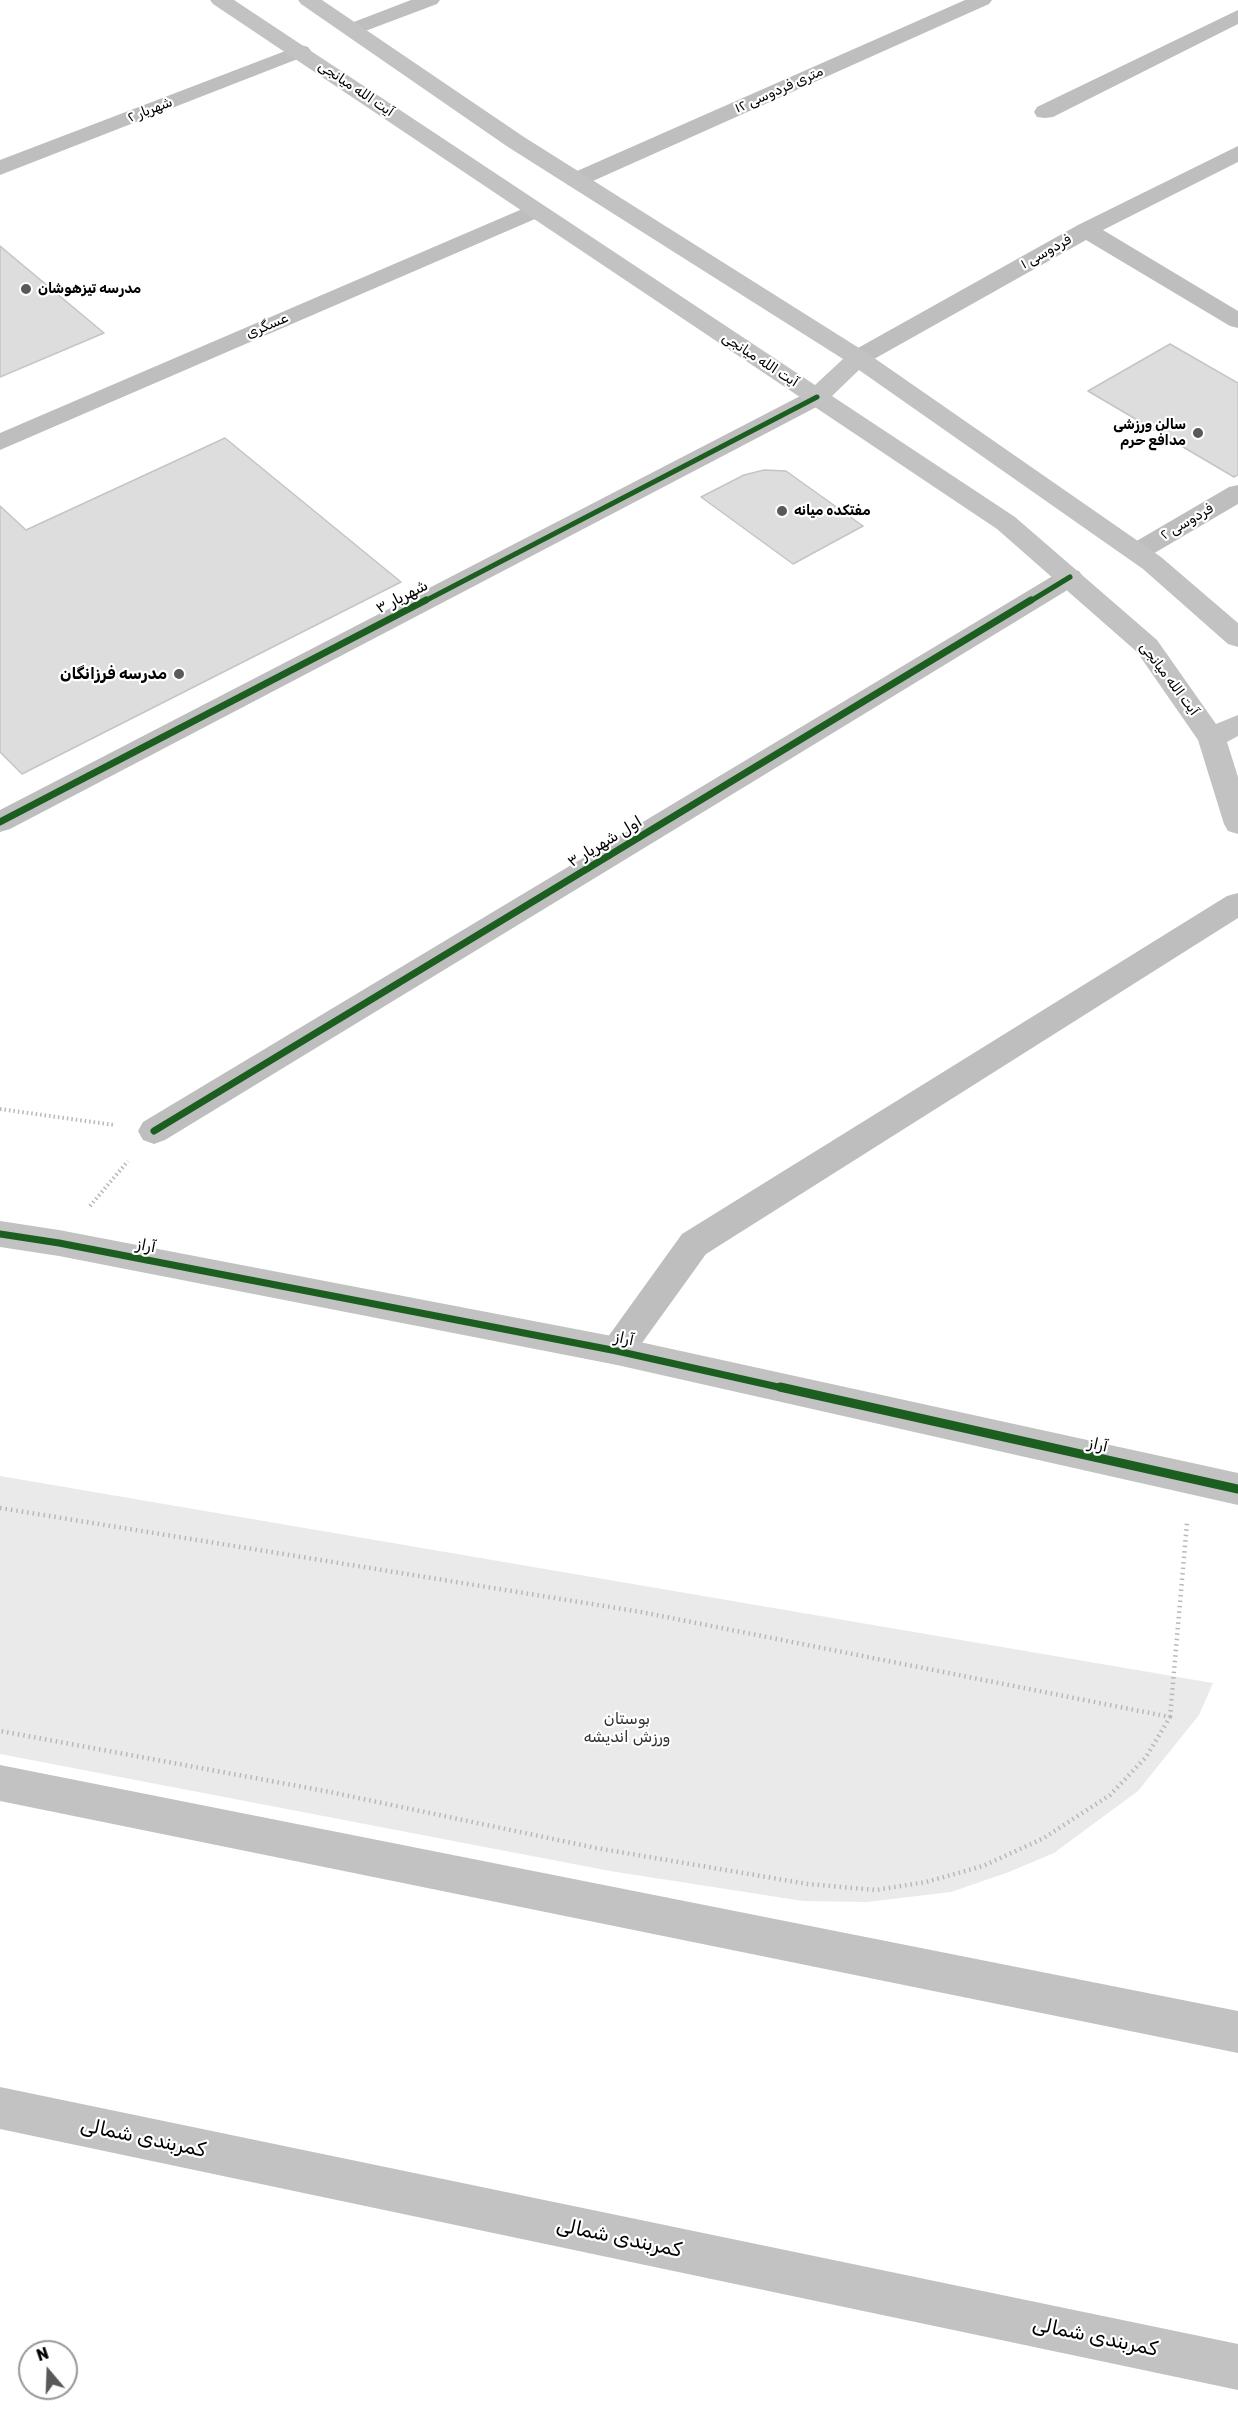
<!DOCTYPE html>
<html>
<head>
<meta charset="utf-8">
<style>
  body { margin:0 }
  #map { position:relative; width:1238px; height:2418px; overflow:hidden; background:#fff; font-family:Rubik,sans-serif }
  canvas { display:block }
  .north { position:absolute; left:18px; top:2340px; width:60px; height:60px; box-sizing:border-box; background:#fff; border:2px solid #999; border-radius:50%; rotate:341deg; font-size:16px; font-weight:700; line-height:24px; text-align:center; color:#000 }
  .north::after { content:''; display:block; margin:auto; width:21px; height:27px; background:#595959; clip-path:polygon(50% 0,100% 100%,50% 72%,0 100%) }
</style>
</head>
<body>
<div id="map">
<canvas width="1238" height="2418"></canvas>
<div class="north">N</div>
</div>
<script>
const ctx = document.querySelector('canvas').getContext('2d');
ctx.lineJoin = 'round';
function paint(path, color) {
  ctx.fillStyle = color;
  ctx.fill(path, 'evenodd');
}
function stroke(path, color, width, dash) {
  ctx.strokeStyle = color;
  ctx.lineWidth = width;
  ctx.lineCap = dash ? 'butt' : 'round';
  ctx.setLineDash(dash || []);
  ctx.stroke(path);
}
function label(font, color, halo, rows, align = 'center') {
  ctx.font = font + ' Rubik,Cairo,sans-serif';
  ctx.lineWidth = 4.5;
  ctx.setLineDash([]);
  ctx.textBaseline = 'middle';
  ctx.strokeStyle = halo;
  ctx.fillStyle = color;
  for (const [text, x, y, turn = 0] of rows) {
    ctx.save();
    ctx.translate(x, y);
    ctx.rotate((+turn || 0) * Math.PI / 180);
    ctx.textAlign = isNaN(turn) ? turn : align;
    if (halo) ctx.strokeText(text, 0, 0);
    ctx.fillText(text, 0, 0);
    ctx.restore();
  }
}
paint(new Path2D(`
  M 0,1476 L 1213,1683 L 1199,1715 L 1138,1791 L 1054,1853 L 1009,1872 L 951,1892 L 867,1902 L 803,1901 L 610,1871 L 0,1754 Z`), '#eaeaea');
const building = new Path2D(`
  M 0,246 L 104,333 L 0,377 Z
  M 1170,344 L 1238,383 L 1238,475 L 1234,477 L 1088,391 Z
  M 225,438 L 401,582 L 22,774 L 0,752 L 0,506 L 26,530 Z
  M 764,470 L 786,471 L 863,526 L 793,564 L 701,497 L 744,475 Z`);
paint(building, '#ddd');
stroke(building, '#c5c5c5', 1.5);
stroke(new Path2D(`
  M 0,1109 L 114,1125
  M 90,1206 L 128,1161`), '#b8b8b8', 4, [1.5, 3]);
stroke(new Path2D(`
  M 0,1508 L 641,1612 L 1170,1717 L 1146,1757 L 1110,1795 L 1044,1838 L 983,1866 L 926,1882 L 876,1890 L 808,1884 L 596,1848 L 330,1792 L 0,1731
  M 1170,1717 L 1187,1523`), '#b8b8b8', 4.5, [1.5, 4]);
paint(new Path2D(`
  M 411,0 L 440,0 L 437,4 L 360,33 L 353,35 L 346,33 L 343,29 L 346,25 Z
  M 965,0 L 992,0 L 989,4 L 584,185 L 576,187 L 568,185 L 565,180 L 568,175 Z
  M 1238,10 L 1238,24 L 1053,117 L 1045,118 L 1037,117 L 1034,112 L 1037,107 Z
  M 301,45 L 308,47 L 311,51 L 308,55 L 0,175 L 0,160 Z
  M 1238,146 L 1238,162 L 1103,230 L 1238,311 L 1238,328 L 1230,326 L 1086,240 L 867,363 L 858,365 L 849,363 L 846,358 L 849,353 L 1078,225 Z
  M 534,204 L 542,206 L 545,211 L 542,216 L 0,450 L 0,433 Z
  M 817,390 L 826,392 L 829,397 L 826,402 L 10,829 L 0,832 L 0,810 L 808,392 Z
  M 1238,485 L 1238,504 L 1146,558 L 1137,560 L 1128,558 L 1124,552 L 1128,546 L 1229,487 Z
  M 1070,569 L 1079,571 L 1083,577 L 1079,583 L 165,1140 L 154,1144 L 143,1140 L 138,1131 L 143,1122 L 1061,571 Z
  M 1238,893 L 1238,918 L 706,1254 L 629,1361 L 617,1365 L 605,1361 L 600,1351 L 605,1341 L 682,1234 L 1227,896 Z`), '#bebebe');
paint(new Path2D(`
  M 210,0 L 234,0 L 815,385 L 843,359 L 508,147 L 301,4 L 298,0 L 322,0 L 524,137 L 867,353 L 1161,557 L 1238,623 L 1238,647 L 1228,644 L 1143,569 L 859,370 L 832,396 L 1015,517 L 1157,640 L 1216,724 L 1238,715 L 1238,736 L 1227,742 L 1238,777 L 1238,834 L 1228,831 L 1224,824 L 1198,740 L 1137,652 L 997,529 L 213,4 Z
  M 0,1221 L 59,1230 L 617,1337 L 1238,1473 L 1238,1505 L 617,1365 L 59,1256 L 0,1247 Z
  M 0,1765 L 1238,2011 L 1238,2053 L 0,1801 Z
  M 0,2087 L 1238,2344 L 1238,2390 L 0,2129 Z`), '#c2c2c2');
stroke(new Path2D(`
  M 423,602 L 817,397
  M 1029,602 L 1070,577`), '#1b5e20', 5);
stroke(new Path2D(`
  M 0,822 L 426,600
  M 154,1131 L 1031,600
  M 0,1234 L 59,1243 L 617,1351 L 787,1389`), '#1b5e20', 7);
stroke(new Path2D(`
  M 780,1387 L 1238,1489`), '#1b5e20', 9);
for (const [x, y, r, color] of [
  [26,289,6,"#595959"],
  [1198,433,6,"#595959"],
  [782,511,6,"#595959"],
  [179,674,6,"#595959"]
]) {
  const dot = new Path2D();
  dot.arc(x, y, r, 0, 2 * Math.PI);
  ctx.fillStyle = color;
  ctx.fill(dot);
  stroke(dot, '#fff', 2);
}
label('14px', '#000', '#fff', [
  ["آیت الله میانجی",356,89,34],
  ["۱۲ متری فردوسی",779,90,-24],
  ["شهریار ۲",150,110,-21],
  ["فردوسی ۱",1046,252,-29],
  ["عسگری",267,326,-23],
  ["آیت الله میانجی",760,360,33],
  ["فردوسی ۲",1187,522,-30],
  ["آیت الله میانجی",1169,679,53]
]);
label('bold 14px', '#000', '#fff', [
  ["مدرسه تیزهوشان",38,289],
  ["سالن ورزشی",1186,425,"right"],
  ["مدافع حرم",1186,441,"right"],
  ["مفتکده میانه",794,511]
], 'left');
label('16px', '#000', '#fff', [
  ["شهریار ۳",402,597,-27],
  ["اول شهریار ۳",605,842,-31],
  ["آراز",146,1246,11],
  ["آراز",624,1339,12],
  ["آراز",1098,1445,13]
]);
label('bold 16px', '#000', '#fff', [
  ["مدرسه فرزانگان",167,674]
], 'right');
label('16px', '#303030', '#fff', [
  ["بوستان",627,1719],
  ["ورزش اندیشه",627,1737]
]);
label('20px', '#000', '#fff', [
  ["کمربندی شمالی",143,2138,12],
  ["کمربندی شمالی",619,2238,12],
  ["کمربندی شمالی",1095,2337,12]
]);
</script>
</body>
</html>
